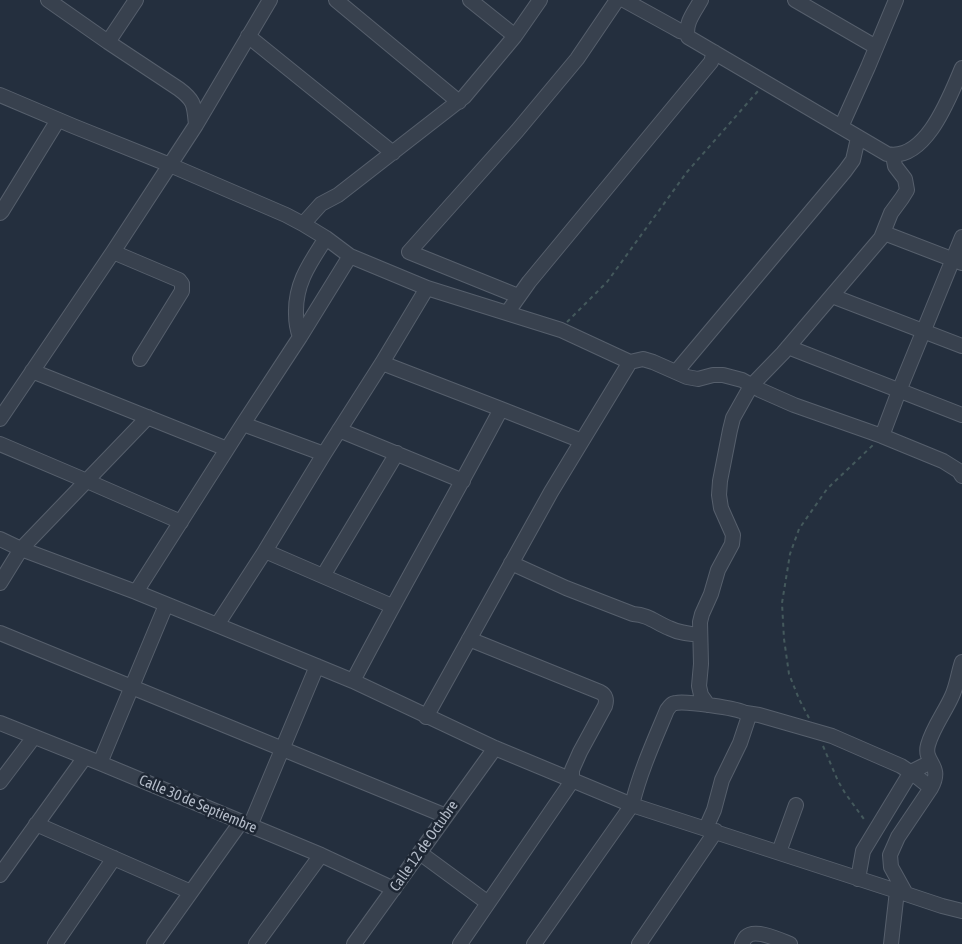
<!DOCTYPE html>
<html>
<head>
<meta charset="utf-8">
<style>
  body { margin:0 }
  canvas { display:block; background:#242f3e }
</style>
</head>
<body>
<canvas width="962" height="944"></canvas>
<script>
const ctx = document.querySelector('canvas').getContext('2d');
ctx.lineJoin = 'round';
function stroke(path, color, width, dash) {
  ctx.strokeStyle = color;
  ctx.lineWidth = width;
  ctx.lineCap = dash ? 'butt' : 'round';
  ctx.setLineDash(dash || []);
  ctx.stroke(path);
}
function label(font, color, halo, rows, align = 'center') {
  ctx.font = font + ' "Asap Condensed",sans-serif';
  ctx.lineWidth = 5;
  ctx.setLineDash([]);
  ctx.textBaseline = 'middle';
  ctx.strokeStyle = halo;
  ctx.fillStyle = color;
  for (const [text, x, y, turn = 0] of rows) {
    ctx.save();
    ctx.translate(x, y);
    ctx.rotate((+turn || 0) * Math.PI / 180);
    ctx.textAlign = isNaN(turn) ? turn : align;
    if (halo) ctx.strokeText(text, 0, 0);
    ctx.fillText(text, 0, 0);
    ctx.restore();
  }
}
const minor = new Path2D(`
  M 48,0 L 108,42 L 179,89 C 195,101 194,105 196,125
  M 336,0 L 459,102
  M 470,0 L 515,36
  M 624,0 L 673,27 L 680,31 L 687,33
  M 701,0 C 695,11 684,24 688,37 L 887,154 C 926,162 950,96 962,68
  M 795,0 L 876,47
  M 248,36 L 393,153
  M 108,42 L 136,0
  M 0,95 L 73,126 L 170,165 L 286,215 L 303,224 L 326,238 L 350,256 L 427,288 L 561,330 L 630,362 L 643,359 L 653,362 L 687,377 L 698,379 L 713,375 L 723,375 L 742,380 L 760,390 L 794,405 L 882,436 L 943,461 L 959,471 L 962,476
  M 841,127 L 868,67 L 896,0
  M 0,213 L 2,211 L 58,120
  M 303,224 L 321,204 L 338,195 L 464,97 L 515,36 L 540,0
  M 884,233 L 962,263
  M 113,252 L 179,280 L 182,284 L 182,291 L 140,359
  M 518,296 L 409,252 L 517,131 L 577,59 L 617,0
  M 832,296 L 962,346
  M 507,313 L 529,282 L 711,62 L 714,52
  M 300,337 C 297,329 296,322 296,314 C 295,283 310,263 326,238
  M 788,347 L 962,415
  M 382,363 L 501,409 L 582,441
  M 32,371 L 227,449
  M 676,372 L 845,171 L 853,160 L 858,138
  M 0,419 L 113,252 L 196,125 L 270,0
  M 243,424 L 324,454
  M 339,430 L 463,481
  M 882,436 L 899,391 L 962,237
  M 0,444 L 87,481 L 181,522
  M 0,539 L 21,549 L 136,592 L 217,625 L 353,681 L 495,748 L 632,805 L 906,894 L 942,906 L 962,911
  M 265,551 L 392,606
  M 511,563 L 566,588 L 633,614 C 648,615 655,622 669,628 C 679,633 689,634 700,635
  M 323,576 L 397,453
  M 0,583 L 21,549 L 148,417
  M 136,592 L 243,424 L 300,337 L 350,256
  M 217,625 L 265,551 L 324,454 L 382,363 L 427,288
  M 0,633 L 446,816
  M 353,681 C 401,589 453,500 501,409
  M 708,705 L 701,695 L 699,686 L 701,664 L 700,622 L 702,614 L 711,594 L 718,570 L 732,544 L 733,535 L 721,508 L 719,495 L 720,481 L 730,430 L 733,418 L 751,386 L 783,353 L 881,238 L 891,213 L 902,198 L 907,190 L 905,179 L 895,166 L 893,155
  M 746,713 L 759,715 L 832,736 L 901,766 L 916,776 L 931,788
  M 426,717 L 551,492 L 630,362
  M 0,723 L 100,763 L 321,855 L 394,889
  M 100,763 L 166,605
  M 0,782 L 34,737
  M 36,824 L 191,892
  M 250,826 L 317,666
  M 779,852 L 796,805
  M 420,853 L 488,903
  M 0,875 L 85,757
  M 858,879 L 863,851 L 911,772 L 931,762
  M 906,894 L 891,867 L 890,855 L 898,837 L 931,788 C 944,765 923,763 928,745 C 933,727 945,712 952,696 C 957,685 958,674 962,662
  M 55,944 L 114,858
  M 154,944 L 241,822
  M 256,944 L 321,855
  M 354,944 L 495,748
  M 460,944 L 572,781 L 572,770 L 580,752 L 605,706 C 607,700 606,695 600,692 L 469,639
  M 534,944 L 632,805 C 640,772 654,741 667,710 C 670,706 672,703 676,703 C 685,701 738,708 745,713 C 748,715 747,716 748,719 L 740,743 L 722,780 L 714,810 L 706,828
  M 639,944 L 716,831
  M 742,944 C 743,942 744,939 746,937 C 755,928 780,940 790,944
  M 891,944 L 897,891`);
stroke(minor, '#565f6c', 16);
stroke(new Path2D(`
  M 567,322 L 607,282 L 687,172 L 758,91
  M 809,718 L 799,699 L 789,674 L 784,639 L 782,603 L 790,554 L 799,529 L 827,489 L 873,445
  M 823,746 L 838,781 L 845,793 L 866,822`), '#44595c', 2, [4, 4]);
stroke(minor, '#38414e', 14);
label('15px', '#b4bcc9', '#1d2633', [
  ["Calle 30 de Septiembre",198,804,23],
  ["Calle 12 de Octubre",424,846,-55]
]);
</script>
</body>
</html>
